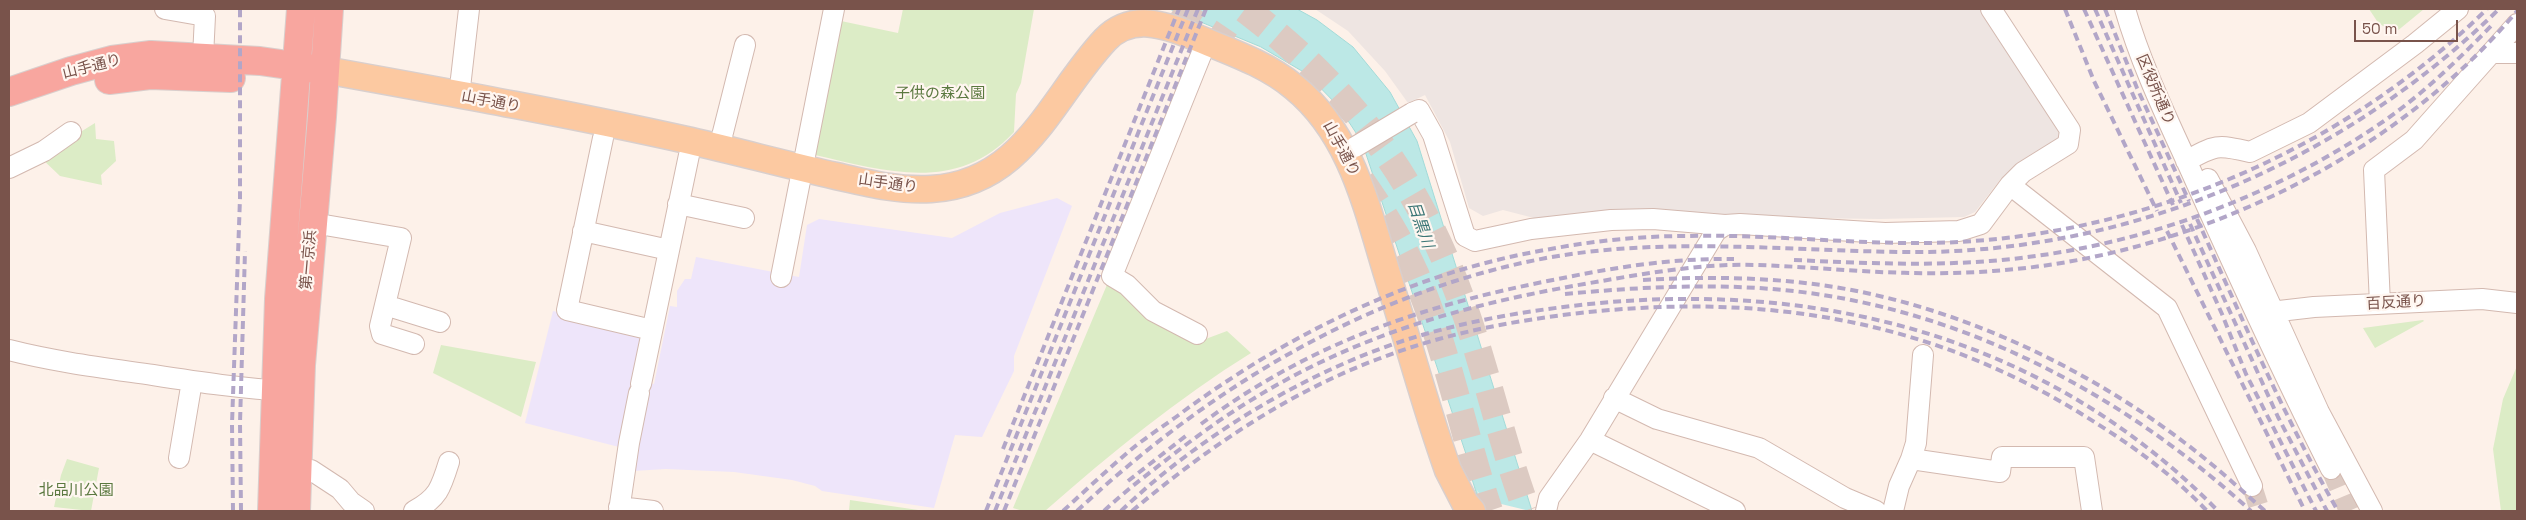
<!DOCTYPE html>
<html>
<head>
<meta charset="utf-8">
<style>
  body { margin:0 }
  #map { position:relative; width:2526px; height:520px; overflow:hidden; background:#fdf1e9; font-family:"Space Grotesk",sans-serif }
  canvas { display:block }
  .frame { position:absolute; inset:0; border:10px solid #79534b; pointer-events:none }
  .scale { position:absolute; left:2354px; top:20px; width:104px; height:22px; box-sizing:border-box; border:2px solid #79534b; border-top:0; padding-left:6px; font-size:15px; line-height:18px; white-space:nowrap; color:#79534b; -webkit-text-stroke:4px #fff6f0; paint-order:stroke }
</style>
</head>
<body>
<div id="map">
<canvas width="2526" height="520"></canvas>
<div class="frame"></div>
<div class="scale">50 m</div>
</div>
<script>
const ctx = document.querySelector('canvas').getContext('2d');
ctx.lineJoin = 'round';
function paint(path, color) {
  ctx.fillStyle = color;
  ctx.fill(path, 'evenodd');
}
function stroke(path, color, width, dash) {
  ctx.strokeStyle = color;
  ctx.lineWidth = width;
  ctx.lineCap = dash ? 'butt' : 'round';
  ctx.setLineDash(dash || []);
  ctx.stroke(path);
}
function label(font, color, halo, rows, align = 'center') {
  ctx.font = font + ' "Space Grotesk","Noto Sans JP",sans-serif';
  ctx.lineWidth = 4.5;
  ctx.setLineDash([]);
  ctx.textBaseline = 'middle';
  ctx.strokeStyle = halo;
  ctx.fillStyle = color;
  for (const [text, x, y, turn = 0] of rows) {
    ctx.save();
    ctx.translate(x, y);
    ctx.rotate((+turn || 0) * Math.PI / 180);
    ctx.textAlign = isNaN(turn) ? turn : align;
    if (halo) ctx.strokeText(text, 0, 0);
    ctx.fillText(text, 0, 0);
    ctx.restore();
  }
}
paint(new Path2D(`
  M 1315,9 L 1986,9 L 2063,127 L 2058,140 L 2014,167 L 2000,180 L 1975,212 L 1964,217 L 1880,219 L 1584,215 L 1534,218 L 1503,210 L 1483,216 L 1469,208 L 1450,142 L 1425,95 L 1408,103 L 1385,71 L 1348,31 Z`), '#eee5e2');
paint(new Path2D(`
  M 1057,198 L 1072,206 L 1014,356 L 1014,371 L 982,437 L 955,435 L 934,508 L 822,491 L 815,486 L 792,480 L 734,472 L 666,469 L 633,471 L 619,447 L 525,423 L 553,311 L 641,331 L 632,380 L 654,384 L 670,306 L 677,307 L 677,291 L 685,279 L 691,279 L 696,257 L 799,277 L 807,225 L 819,219 L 952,238 L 1000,213 Z`), '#eee5fa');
paint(new Path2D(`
  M 903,9 L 1034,9 L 1021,83 L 1016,94 L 1014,132 C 957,194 886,171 815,155 L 841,21 L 898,33 Z
  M 2369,9 L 2424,9 L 2396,32 L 2379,24 Z
  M 95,123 L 96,139 L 114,141 L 116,161 L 101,175 L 102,185 L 60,176 L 40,157 Z
  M 1109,280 L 1195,343 L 1227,331 L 1251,353 C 1177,399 1111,453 1045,511 L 1023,511 L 1013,508 Z
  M 2423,320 L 2424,321 L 2375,348 L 2363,328 Z
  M 441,345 L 536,362 L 521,417 L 433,373 Z
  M 2517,366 L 2517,511 L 2501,511 L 2493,449 L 2503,399 Z
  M 67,459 L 99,468 L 91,511 L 54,507 L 61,475 Z
  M 850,500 L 925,511 L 849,511 Z`), '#dcecc6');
const water = new Path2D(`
  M 1170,9 L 1297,9 L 1317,20 L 1353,47 L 1390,92 L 1417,141 L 1532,511 L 1482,511 L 1472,479 L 1474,478 L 1362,142 L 1339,107 L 1307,74 L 1261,47 Z`);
paint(water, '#bce8e6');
stroke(water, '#a2dad8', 1);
paint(new Path2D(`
  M 1477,490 L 1481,497 L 1493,502 L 1530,511 L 1484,511 Z`), '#fdf1e9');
stroke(new Path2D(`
  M 2331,469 L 2349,511
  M 2252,486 L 2260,511`), '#dccac2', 20, [20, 10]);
stroke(new Path2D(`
  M 1174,9 L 1229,46
  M 1245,9 C 1350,89 1419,180 1463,305 C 1487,373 1502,444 1527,511
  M 1361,181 C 1382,211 1401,242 1416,276 C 1448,352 1463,434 1489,511`), '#dccac2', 28, [28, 14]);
const minor = new Path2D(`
  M 165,9 L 205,16 L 203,57
  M 2125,9 C 2142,68 2170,124 2195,180 C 2239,278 2283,374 2331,469
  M 2492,53 L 2517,53
  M 459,96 L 469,9
  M 1412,113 L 1419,110 L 1433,135 L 1465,236 L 1475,241 L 1531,229 L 1611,220 L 1653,219 L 1725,225
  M 603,138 L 567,310 L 652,330
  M 719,148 L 745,45
  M 2186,161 C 2215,145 2217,144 2250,152 L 2309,123 L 2415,44 L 2458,9
  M 9,168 L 44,151 L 71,132
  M 2208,179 L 2246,251 L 2319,412 L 2372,511
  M 2010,185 L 2167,308 L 2252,486
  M 678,204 L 744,218
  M 313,223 L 401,238 L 380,326 L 382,334 L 414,344
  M 583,231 L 669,250
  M 781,277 L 834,9
  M 2380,304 L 2374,170 L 2414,140 L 2517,24
  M 385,305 L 440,322
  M 2262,313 L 2314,307 L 2482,299 L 2517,303
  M 1197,334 L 1153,311 L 1127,285 L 1112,276 L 1201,55
  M 9,350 C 56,362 105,368 153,375 C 198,382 244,389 290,391
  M 641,384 L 689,155
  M 1614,398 L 1657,419 L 1759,448 L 1845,498 L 1876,511
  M 1590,440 L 1735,511
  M 179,458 L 192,381
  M 1911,459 L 2000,472 L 2002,457 L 2084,457 L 2092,511
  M 297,473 L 311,470 L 340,489 L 351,502 L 364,511
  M 619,507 L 653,511
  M 414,511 C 438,498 441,488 449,462
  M 619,511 L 629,443 L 639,393
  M 1546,511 L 1549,498 L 1590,440 L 1716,231 L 1725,225 L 1740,224 L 1885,233 L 1959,231 L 1981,224 L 2010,185 L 2023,172 L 2068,144 L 2070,130 L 1991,9
  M 1893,511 L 1899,486 L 1911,459 L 1916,443 L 1923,355`);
const major = new Path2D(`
  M 325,70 C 447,92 570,114 691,141 C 739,152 787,165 836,176 C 867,183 898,191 931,189 C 1024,184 1050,99 1105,40 C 1131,13 1164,24 1195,37 C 1228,51 1265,63 1294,87 C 1352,134 1367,209 1388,277 C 1408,341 1425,406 1448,470 L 1465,503 L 1472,511`);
const highway = new Path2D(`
  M 109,80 L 150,75 L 231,78
  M 9,92 L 71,71 L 112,60 L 151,55 L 260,61 L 316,69
  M 272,511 L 279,299 L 301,9
  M 296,511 L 301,365 L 322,117 L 329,9`);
stroke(minor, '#d3b9b0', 22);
stroke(major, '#d9cfcd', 29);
stroke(highway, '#d9cfcd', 30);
stroke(minor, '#fff', 20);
stroke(major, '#fcc9a1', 26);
stroke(highway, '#f8a69f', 28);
stroke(new Path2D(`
  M 2065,9 L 2094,81 L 2157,211
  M 2084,9 L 2173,205
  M 2095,9 L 2181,203
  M 2105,9 L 2137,88 L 2189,201
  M 2197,219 C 2242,318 2284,417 2338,511
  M 2190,224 L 2278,417 L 2327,511
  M 2182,225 L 2222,314 L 2246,374 L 2316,511
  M 2167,231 L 2305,511
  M 1794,260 C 1860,263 1925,266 1990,261 C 2130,250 2269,200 2384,121 C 2424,93 2459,59 2493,24
  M 1643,280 C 1711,276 1779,277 1846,289 C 1967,311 2088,369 2185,443 C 2213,464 2239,488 2265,511
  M 1565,294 C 1629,288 1694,284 1758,288 C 1944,299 2115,387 2251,511
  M 1201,424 C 1312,342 1423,305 1558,279 C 1616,267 1674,258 1734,259
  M 1003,449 L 1179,9
  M 1128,481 L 1187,435
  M 233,511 L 232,424 L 240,198 L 240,9
  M 241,511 L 240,423 L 245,251
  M 986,511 L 1188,9
  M 995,511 L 1198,9
  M 1004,511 L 1206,9
  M 1063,511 C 1086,490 1109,468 1133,448 C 1149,435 1167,424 1184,411 C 1292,332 1413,273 1545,250 C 1592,241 1639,236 1686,236 C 1767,234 1848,244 1929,243 C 2134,240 2340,153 2487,9
  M 1077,511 C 1209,388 1367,292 1546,258 C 1674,235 1801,253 1929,252 C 2142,248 2348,157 2499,9
  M 1104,511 C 1125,491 1148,474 1170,457 C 1302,353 1426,311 1590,283 C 1636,275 1682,267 1728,265 C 1762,264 1796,267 1830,269 C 1884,273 1939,275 1993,271 C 2186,258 2393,160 2517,11
  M 1121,511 C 1201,434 1315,366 1422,335 C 1477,319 1533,310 1589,304 C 1825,280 2050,339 2218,511
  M 1132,511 C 1206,449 1287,393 1378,359 C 1443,334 1510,321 1580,313 C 1767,292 1936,320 2096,423 C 2136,448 2175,477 2207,511`), '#b2a6c8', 4, [8, 5]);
const minorBridge = new Path2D(`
  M 1355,147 L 1412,113`);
stroke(minorBridge, '#d3b9b0', 22, []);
stroke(minorBridge, '#fff', 20);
label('15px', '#79534b', '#fff6f0', [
  ["山手通り",92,67,-14],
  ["区役所通り",2155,90,67],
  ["山手通り",491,102,11],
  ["山手通り",1341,149,62],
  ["山手通り",888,184,8],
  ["第一京浜",309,260,-85],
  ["百反通り",2396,303,-3]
]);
label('15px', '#5b7940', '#fff6f0', [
  ["子供の森公園",940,94],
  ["北品川公園",76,491]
]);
label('italic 16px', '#3b7676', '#fff6f0', [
  ["目黒川",1420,225,71]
]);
</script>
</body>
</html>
